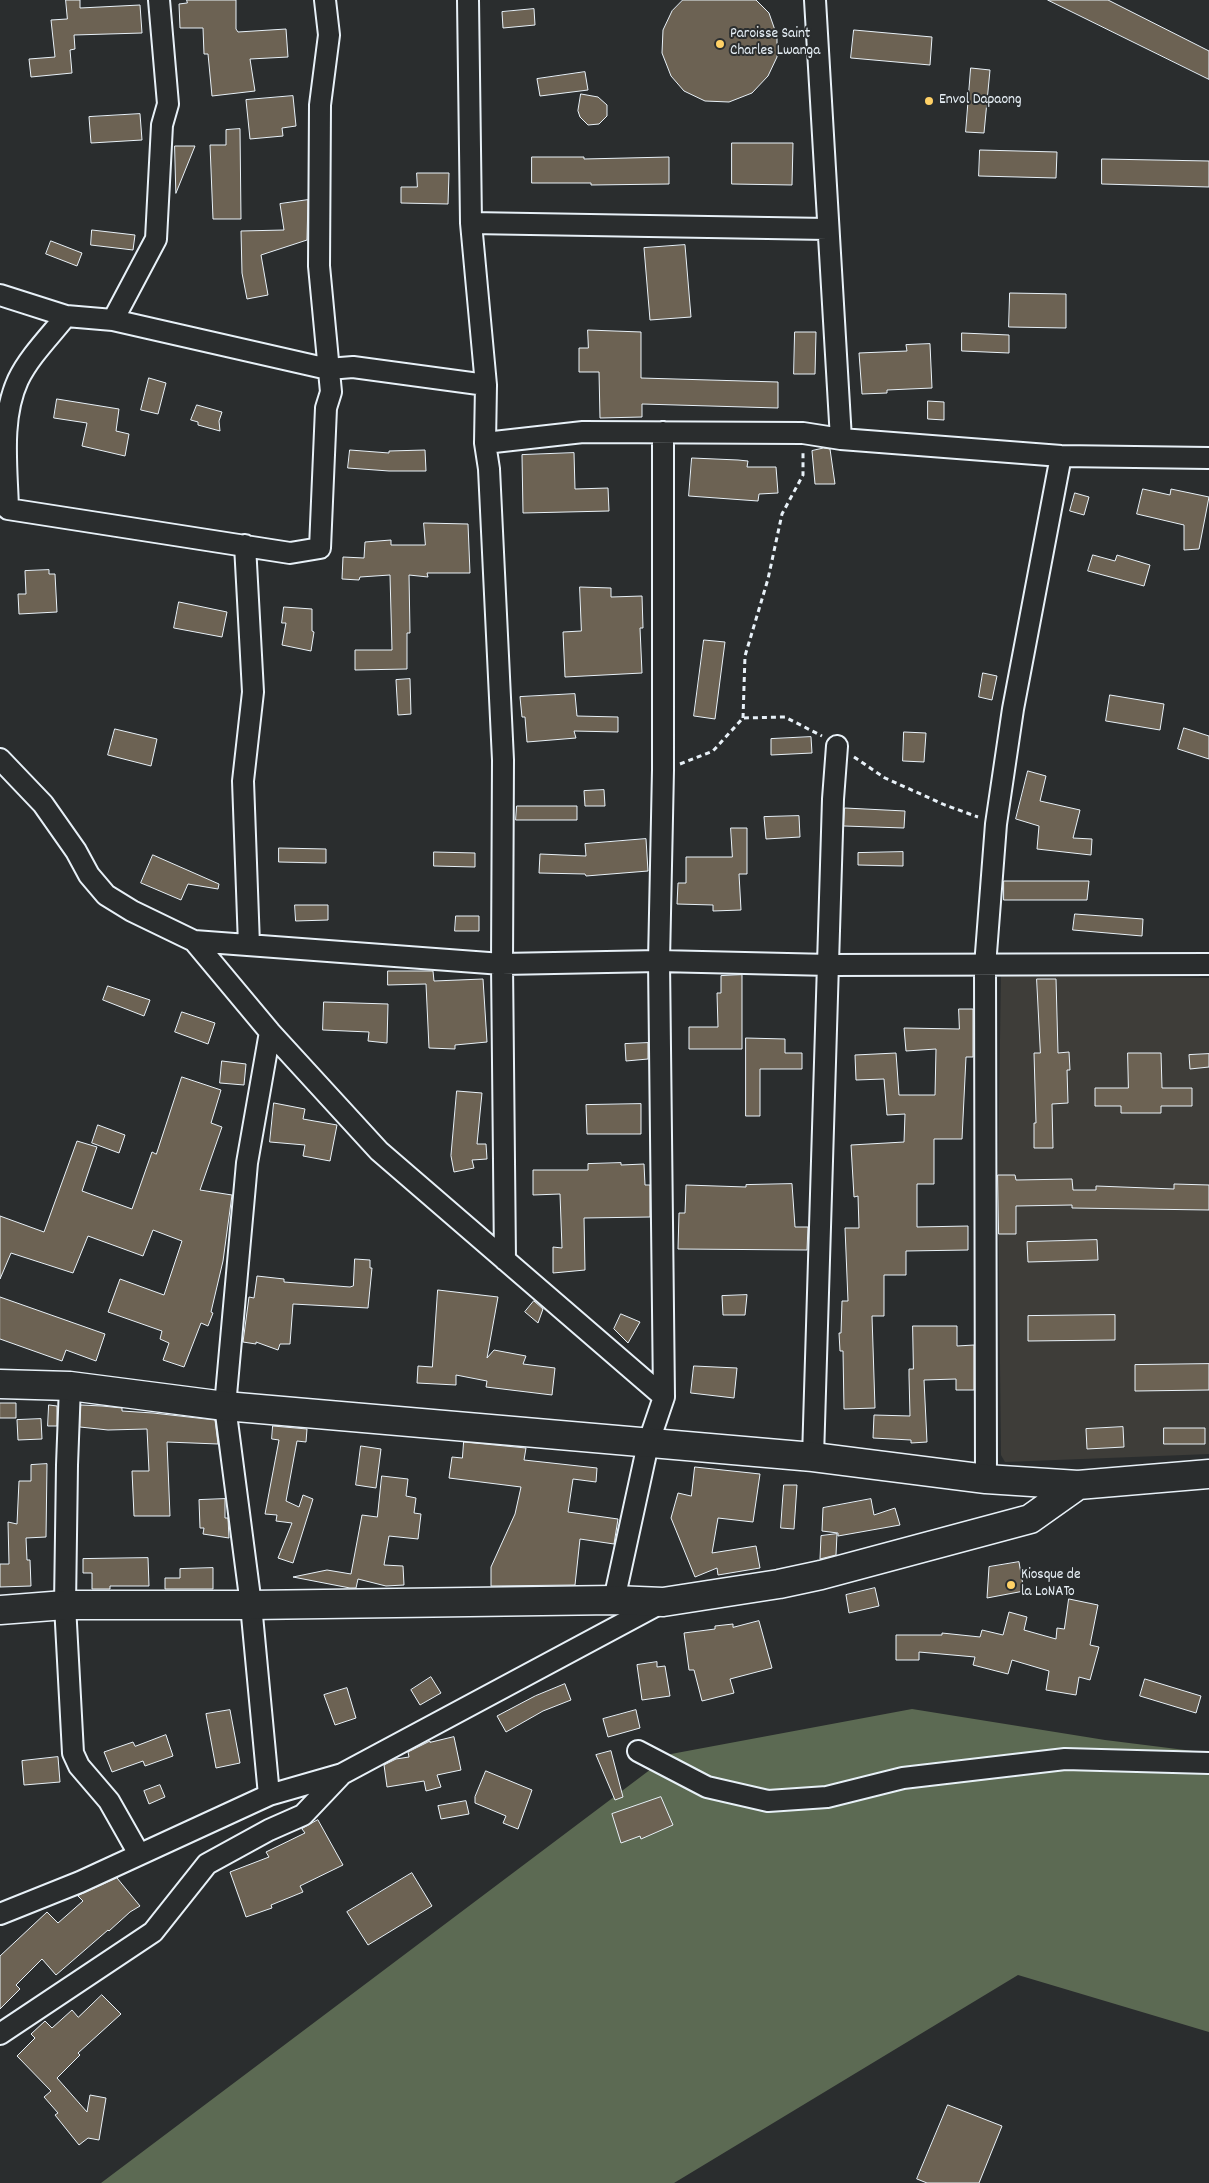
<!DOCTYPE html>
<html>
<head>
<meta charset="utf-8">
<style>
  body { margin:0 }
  canvas { display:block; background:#2a2d2e }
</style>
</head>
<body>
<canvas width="1209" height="2183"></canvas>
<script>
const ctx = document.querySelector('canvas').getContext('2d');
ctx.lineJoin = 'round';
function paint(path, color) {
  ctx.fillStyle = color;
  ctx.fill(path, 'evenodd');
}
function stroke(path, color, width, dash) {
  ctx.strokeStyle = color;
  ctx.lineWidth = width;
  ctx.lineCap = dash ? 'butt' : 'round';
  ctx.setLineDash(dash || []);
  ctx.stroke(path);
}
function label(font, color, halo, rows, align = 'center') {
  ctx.font = font + ' Dekko,sans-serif';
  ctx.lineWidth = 4;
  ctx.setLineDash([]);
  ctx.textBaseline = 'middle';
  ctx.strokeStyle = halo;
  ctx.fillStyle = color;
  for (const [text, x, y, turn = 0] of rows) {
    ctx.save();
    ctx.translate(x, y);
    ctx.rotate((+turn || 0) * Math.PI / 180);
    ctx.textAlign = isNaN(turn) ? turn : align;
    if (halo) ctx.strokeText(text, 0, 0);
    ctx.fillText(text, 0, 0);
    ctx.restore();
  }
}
paint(new Path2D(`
  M 1001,974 L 1209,978 L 1209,1454 L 1005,1462 L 1001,1455 L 998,1175 Z`), '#3e3d39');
paint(new Path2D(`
  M 912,1709 L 1105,1740 L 1209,1753 L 1209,2032 L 1018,1975 L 674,2183 L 101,2183 L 671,1754 Z`), '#5c6a53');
const building = new Path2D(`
  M 66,0 L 80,0 L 80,8 L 140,5 L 142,33 L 74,35 L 75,49 L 70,50 L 72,73 L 31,77 L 29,59 L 55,57 L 51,20 L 67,19 Z
  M 187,0 L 236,0 L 236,29 L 238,32 L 286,29 L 288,57 L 250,59 L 255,91 L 212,96 L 208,54 L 204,54 L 203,28 L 180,28 L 179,4 L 187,3 Z
  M 683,0 L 756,0 L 769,13 L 777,36 L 777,57 L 768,76 L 752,93 L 729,102 L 705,101 L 684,91 L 671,76 L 662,53 L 663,30 L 672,11 Z
  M 1048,0 L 1108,0 L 1209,51 L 1209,79 Z
  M 534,9 L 535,25 L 503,28 L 502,12 Z
  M 854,30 L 932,37 L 930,65 L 851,58 Z
  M 971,68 L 990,70 L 984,133 L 966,132 Z
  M 585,72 L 588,90 L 540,96 L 537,79 Z
  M 581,94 L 598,97 L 607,105 L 607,116 L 599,124 L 588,125 L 580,117 L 578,111 Z
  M 293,96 L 296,126 L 282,128 L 283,136 L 250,139 L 246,100 Z
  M 140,114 L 142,140 L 91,143 L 89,117 Z
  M 240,129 L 241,219 L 213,219 L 210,145 L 226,145 L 226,130 Z
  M 732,143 L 793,143 L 792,185 L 732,184 Z
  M 175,146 L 195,146 L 176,193 Z
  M 980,150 L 1057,152 L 1056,178 L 979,176 Z
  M 532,157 L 584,157 L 584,159 L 669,157 L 669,184 L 591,185 L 591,183 L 532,183 Z
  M 1102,159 L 1209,161 L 1209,187 L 1102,184 Z
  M 417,173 L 449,173 L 448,204 L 401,203 L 401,187 L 417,187 Z
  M 308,200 L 307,240 L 261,255 L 268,295 L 247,299 L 242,273 L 241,231 L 284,230 L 280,204 Z
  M 92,230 L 135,235 L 133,250 L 91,245 Z
  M 51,241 L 82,253 L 77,266 L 46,254 Z
  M 685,245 L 691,317 L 650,320 L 644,248 Z
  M 1010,293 L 1066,294 L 1066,328 L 1009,327 Z
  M 588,330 L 641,332 L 641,378 L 778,382 L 778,408 L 642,404 L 642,417 L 600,418 L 599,372 L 579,372 L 579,348 L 588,348 Z
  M 795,332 L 816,332 L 815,374 L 794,374 Z
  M 962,333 L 1009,335 L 1009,353 L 962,351 Z
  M 930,344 L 932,388 L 887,390 L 887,393 L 862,394 L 859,353 L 907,351 L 906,345 Z
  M 149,378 L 166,383 L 158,414 L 141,410 Z
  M 57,399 L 119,409 L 116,431 L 129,434 L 125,456 L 82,446 L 87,423 L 54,418 Z
  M 928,401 L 944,402 L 944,420 L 928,419 Z
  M 197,405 L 222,412 L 219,421 L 220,431 L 198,425 L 198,422 L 191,420 Z
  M 824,448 L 830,449 L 835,484 L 815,484 L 812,451 Z
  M 350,450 L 389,453 L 389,451 L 425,450 L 426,471 L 389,471 L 348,468 Z
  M 574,453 L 575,489 L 608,488 L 609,511 L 523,513 L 522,455 Z
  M 692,458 L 738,460 L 748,461 L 747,467 L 776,467 L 778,493 L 759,494 L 758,501 L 689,496 Z
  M 1143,489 L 1170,495 L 1171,489 L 1209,497 L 1199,549 L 1184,550 L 1184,525 L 1137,514 Z
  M 1075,493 L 1089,497 L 1084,515 L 1070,511 Z
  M 424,523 L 468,524 L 470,573 L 427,573 L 428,577 L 409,575 L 410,633 L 407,633 L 407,669 L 355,670 L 355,650 L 392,650 L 390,575 L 360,577 L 359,580 L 342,579 L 343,557 L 364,558 L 365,542 L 391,540 L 391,545 L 425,545 Z
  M 1093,555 L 1115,561 L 1117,555 L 1150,565 L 1144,586 L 1088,571 Z
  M 49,570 L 49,574 L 55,574 L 57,612 L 19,614 L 18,594 L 26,594 L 25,571 Z
  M 580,587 L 611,588 L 611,597 L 642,596 L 643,628 L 640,628 L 642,673 L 565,677 L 563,632 L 581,631 Z
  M 179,602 L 227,612 L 222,637 L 174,628 Z
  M 284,607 L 312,609 L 312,631 L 314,632 L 311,651 L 282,645 L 286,623 L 282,623 Z
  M 704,640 L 725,642 L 715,719 L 694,716 Z
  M 983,673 L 997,676 L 992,700 L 979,697 Z
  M 410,679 L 411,714 L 398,715 L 396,680 Z
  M 575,694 L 577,716 L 618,717 L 618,732 L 574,731 L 576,738 L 527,742 L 525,717 L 522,717 L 520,697 Z
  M 1110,695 L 1164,704 L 1160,730 L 1106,721 Z
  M 1184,728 L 1209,736 L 1209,759 L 1178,749 Z
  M 115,729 L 157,739 L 151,766 L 108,755 Z
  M 904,732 L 926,733 L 924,762 L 903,761 Z
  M 811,737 L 812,753 L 771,755 L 771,739 Z
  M 1028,771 L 1046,776 L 1040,801 L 1080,810 L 1073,838 L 1092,839 L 1091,855 L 1037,849 L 1039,826 L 1016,819 Z
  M 604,790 L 605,806 L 585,806 L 584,791 Z
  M 517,806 L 577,806 L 577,820 L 516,820 Z
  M 845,808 L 905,811 L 904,828 L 844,826 Z
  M 799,816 L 800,837 L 766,839 L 764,817 Z
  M 731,828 L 747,828 L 747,874 L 739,874 L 741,910 L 713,911 L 713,905 L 677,904 L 678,883 L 686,883 L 686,857 L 732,857 Z
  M 646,839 L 648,871 L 586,876 L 585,874 L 539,873 L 540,854 L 586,856 L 585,844 Z
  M 279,848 L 326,849 L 326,863 L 279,862 Z
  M 434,852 L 475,853 L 475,867 L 434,866 Z
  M 903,852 L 903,866 L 858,865 L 858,853 Z
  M 153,855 L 219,884 L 218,889 L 188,884 L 181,900 L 141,883 Z
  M 1004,881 L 1089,881 L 1087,900 L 1004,900 Z
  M 295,905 L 328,905 L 328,920 L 296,921 Z
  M 1075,914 L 1143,919 L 1142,936 L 1073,930 Z
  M 456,916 L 479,916 L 479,931 L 455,931 Z
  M 388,971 L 433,971 L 434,981 L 483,979 L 487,1042 L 455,1045 L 455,1049 L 429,1048 L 426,984 L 388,985 Z
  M 742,975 L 742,1049 L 689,1049 L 689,1027 L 718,1027 L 717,993 L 721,993 L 721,976 Z
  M 1037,979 L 1056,979 L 1058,1053 L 1069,1052 L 1070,1070 L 1067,1070 L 1068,1103 L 1052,1104 L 1053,1148 L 1034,1148 L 1034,1123 L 1036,1123 L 1034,1053 L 1040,1053 Z
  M 108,986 L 150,1000 L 144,1016 L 103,1000 Z
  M 324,1002 L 388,1004 L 387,1043 L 368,1041 L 369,1032 L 323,1030 Z
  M 959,1009 L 973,1009 L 973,1057 L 966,1057 L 962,1139 L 934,1139 L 934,1184 L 917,1184 L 917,1227 L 968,1226 L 968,1250 L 906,1251 L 906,1275 L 884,1275 L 884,1316 L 872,1316 L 875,1408 L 844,1409 L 843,1351 L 840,1351 L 839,1333 L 841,1333 L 842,1301 L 848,1301 L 845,1228 L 859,1228 L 858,1196 L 854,1197 L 851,1145 L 904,1142 L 905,1114 L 887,1115 L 884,1079 L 856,1080 L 855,1055 L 896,1053 L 899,1095 L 935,1095 L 936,1049 L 906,1051 L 904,1028 L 959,1029 Z
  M 182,1012 L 215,1023 L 208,1044 L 175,1032 Z
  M 746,1038 L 785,1039 L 785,1053 L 802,1053 L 802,1069 L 760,1069 L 760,1116 L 746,1116 Z
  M 648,1043 L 648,1059 L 626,1061 L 625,1044 Z
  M 1128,1053 L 1161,1053 L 1162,1088 L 1192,1088 L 1192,1106 L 1161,1106 L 1161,1113 L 1121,1113 L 1121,1106 L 1095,1106 L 1095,1088 L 1128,1088 Z
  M 1209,1054 L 1209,1067 L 1190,1069 L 1189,1055 Z
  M 222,1061 L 246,1064 L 244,1085 L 220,1083 Z
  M 182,1077 L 221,1090 L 211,1123 L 222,1127 L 200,1190 L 232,1195 L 223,1261 L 211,1312 L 213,1313 L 208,1326 L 201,1323 L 184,1367 L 163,1360 L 169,1343 L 160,1339 L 162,1331 L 108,1312 L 120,1279 L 164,1295 L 182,1241 L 153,1230 L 143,1256 L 88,1236 L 73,1273 L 11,1253 L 0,1279 L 0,1216 L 44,1232 L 77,1141 L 97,1147 L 82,1191 L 132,1209 L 152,1152 L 156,1154 Z
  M 457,1091 L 482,1093 L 477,1144 L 486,1144 L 487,1159 L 472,1160 L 474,1168 L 454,1172 L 451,1156 Z
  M 274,1103 L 305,1109 L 303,1119 L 337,1125 L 330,1161 L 303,1156 L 305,1145 L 270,1142 Z
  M 641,1104 L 641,1134 L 587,1134 L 586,1105 Z
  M 98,1125 L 125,1135 L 119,1153 L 92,1143 Z
  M 621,1163 L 621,1165 L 644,1164 L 645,1185 L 650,1185 L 650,1217 L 584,1218 L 585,1270 L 553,1273 L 553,1247 L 562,1248 L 560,1194 L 533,1195 L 533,1170 L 588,1170 L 588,1164 Z
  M 998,1175 L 1015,1175 L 1016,1180 L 1072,1179 L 1073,1190 L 1096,1190 L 1096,1186 L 1174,1189 L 1174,1184 L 1209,1185 L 1209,1210 L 1072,1208 L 1072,1205 L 1016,1206 L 1016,1234 L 999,1234 Z
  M 792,1184 L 795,1227 L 808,1227 L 807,1250 L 678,1249 L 679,1213 L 685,1213 L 686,1185 L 746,1187 L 746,1185 Z
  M 1097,1240 L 1098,1260 L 1028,1262 L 1027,1242 Z
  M 355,1259 L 370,1260 L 370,1268 L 372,1268 L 368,1308 L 293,1304 L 290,1344 L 280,1344 L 278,1350 L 256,1342 L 256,1344 L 243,1342 L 249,1297 L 254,1298 L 257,1276 L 284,1279 L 284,1282 L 350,1287 L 353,1286 Z
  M 438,1290 L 498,1297 L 487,1358 L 494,1350 L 526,1356 L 523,1364 L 555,1368 L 552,1395 L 486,1387 L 487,1381 L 456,1375 L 456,1385 L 417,1383 L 418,1366 L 432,1367 Z
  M 747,1295 L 745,1315 L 723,1315 L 722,1296 Z
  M 0,1297 L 105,1334 L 96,1361 L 66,1350 L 62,1361 L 0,1339 Z
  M 534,1301 L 543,1309 L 538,1323 L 525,1312 Z
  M 621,1314 L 640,1322 L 628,1343 L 614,1329 Z
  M 1115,1315 L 1115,1340 L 1028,1341 L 1028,1316 Z
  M 913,1326 L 957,1326 L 957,1346 L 974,1345 L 974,1390 L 956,1390 L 956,1379 L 924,1380 L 927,1442 L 911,1443 L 911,1440 L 873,1438 L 874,1415 L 910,1416 L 909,1376 L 909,1369 L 913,1369 Z
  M 1209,1364 L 1209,1390 L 1135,1391 L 1135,1365 Z
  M 694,1366 L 737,1368 L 734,1398 L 691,1393 Z
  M 0,1403 L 16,1403 L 16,1418 L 0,1418 Z
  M 49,1405 L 57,1406 L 57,1426 L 48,1426 Z
  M 81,1405 L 102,1406 L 122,1408 L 122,1411 L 153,1413 L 215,1420 L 218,1444 L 167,1442 L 170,1516 L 134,1516 L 132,1471 L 149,1471 L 147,1429 L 108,1430 L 80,1427 Z
  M 41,1419 L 42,1439 L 18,1440 L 17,1420 Z
  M 273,1426 L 307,1429 L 306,1442 L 297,1441 L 286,1501 L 299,1507 L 303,1495 L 313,1499 L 293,1563 L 278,1558 L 292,1523 L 276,1521 L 277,1515 L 265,1514 L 279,1440 L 272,1439 Z
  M 1123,1427 L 1124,1447 L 1087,1449 L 1086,1429 Z
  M 1164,1428 L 1205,1428 L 1205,1444 L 1164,1444 Z
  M 464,1442 L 526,1448 L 524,1460 L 597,1468 L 596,1482 L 573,1479 L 568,1512 L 618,1519 L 614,1544 L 580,1539 L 575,1585 L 491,1586 L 491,1567 L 515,1514 L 521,1487 L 449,1478 L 452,1457 L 462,1458 Z
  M 361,1446 L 381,1449 L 376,1488 L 356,1485 Z
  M 47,1464 L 46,1537 L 26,1538 L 27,1560 L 30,1560 L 31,1586 L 0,1587 L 0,1564 L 9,1564 L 8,1522 L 17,1524 L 19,1481 L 31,1481 L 31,1465 Z
  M 695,1467 L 760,1474 L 753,1522 L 718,1518 L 712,1553 L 756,1546 L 760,1568 L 718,1575 L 717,1568 L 695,1577 L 671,1518 L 678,1493 L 691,1496 Z
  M 382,1476 L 408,1479 L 406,1496 L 416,1498 L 414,1513 L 421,1514 L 418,1539 L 389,1536 L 384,1565 L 403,1566 L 404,1585 L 386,1586 L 358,1579 L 356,1588 L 350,1588 L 293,1577 L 327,1570 L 351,1574 L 362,1515 L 377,1517 Z
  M 784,1485 L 797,1485 L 794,1529 L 781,1528 Z
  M 225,1499 L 225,1518 L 228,1518 L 229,1538 L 203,1534 L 204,1528 L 200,1528 L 199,1500 Z
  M 871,1499 L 874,1515 L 895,1508 L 900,1525 L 838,1536 L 838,1533 L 822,1531 L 823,1508 Z
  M 837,1534 L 836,1555 L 820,1559 L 821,1536 Z
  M 148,1558 L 149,1586 L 110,1586 L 110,1589 L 92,1589 L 92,1573 L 83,1573 L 83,1559 Z
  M 1019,1562 L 1024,1591 L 987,1598 L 989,1567 Z
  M 213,1568 L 213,1589 L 165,1589 L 165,1578 L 180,1578 L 180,1569 Z
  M 875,1588 L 879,1606 L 849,1613 L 846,1595 Z
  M 1069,1599 L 1098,1605 L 1090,1645 L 1099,1647 L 1090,1680 L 1079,1677 L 1076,1695 L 1046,1690 L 1049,1671 L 1012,1660 L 1008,1674 L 973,1665 L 975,1657 L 919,1652 L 919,1660 L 896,1660 L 896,1635 L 942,1635 L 942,1633 L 980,1637 L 982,1630 L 1003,1635 L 1009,1612 L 1027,1617 L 1024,1630 L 1056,1639 L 1057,1628 L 1064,1629 Z
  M 759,1621 L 772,1668 L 730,1679 L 734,1693 L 702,1701 L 694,1670 L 689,1670 L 684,1633 L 715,1629 L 715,1626 L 733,1624 L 733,1627 Z
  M 657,1662 L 657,1667 L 665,1666 L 670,1696 L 642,1700 L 637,1665 Z
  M 431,1677 L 441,1693 L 420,1705 L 411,1690 Z
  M 1145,1679 L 1201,1696 L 1196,1713 L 1140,1696 Z
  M 565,1684 L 571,1700 L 543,1711 L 506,1732 L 497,1716 L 535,1696 Z
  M 347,1688 L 356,1718 L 335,1725 L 324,1695 Z
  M 230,1710 L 240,1763 L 216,1768 L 206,1714 Z
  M 636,1710 L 640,1728 L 608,1737 L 603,1719 Z
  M 166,1735 L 173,1756 L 145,1766 L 143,1761 L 112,1772 L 104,1752 L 133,1742 L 135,1746 Z
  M 454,1737 L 461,1770 L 437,1775 L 441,1787 L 426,1791 L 424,1781 L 387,1787 L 384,1765 L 396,1759 L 409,1757 L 408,1752 L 430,1741 L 430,1742 Z
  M 611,1751 L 623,1797 L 615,1800 L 596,1755 Z
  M 58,1757 L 60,1782 L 24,1785 L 22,1761 Z
  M 486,1771 L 532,1790 L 518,1829 L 503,1823 L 506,1816 L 475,1803 L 475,1797 Z
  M 160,1785 L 165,1797 L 149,1804 L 144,1791 Z
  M 661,1797 L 673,1825 L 641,1839 L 640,1836 L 621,1843 L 612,1814 Z
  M 466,1801 L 469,1814 L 441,1819 L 438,1806 Z
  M 318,1820 L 343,1865 L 300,1886 L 303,1892 L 271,1905 L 272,1908 L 246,1917 L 230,1872 L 269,1857 L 266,1852 L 305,1833 L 302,1829 Z
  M 412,1873 L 432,1906 L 368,1945 L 347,1912 Z
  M 117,1878 L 140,1906 L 130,1912 L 109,1931 L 108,1930 L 56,1975 L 42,1959 L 16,1985 L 20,1989 L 0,2009 L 0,1956 L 47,1912 L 58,1923 L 83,1901 L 78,1896 Z
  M 102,1995 L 121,2014 L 78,2053 L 80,2055 L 57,2078 L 87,2112 L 90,2095 L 106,2098 L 99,2140 L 88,2138 L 79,2145 L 55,2115 L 58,2113 L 44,2097 L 51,2091 L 17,2056 L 35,2038 L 31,2034 L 45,2021 L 52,2028 L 72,2010 L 78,2017 Z
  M 948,2105 L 1002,2126 L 979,2183 L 927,2183 L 917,2179 Z`);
paint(building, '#6c6253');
stroke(building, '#e8f1f8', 1);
const street = new Path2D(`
  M 468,0 L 471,223 L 486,385 L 485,443 L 489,469 L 503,760 L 502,964 L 505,1260
  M 815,0 L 841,439
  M 471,223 L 827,229
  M 0,295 L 66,316 L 113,320 L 328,369 L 353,367 L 486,385
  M 66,316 C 50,336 29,357 18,380 C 0,419 7,468 8,509 L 290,553 L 320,548 L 326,408 L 331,392 L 319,266 L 320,105 L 329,35 L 325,0
  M 113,320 L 156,239 L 162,125 L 168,104 L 159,0
  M 485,443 L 583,432 L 803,433 L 841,439 L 1061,456 L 1209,458
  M 245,545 L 253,692 L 243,781 L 249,945
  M 0,759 L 43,804 L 76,851 L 89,875 L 106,895 L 132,911 L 194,941 L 270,1032 L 379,1151 L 664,1397
  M 194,941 L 502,964 L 659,961 L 830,965 L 1209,964
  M 70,1386 L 67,1465 L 65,1605 L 73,1753 L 79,1766 L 109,1801 L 139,1854
  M 813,1457 L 833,799 L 837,746
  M 986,1479 L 985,966 L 996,824 L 1013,709 L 1061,456
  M 614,1600 L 648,1444 L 664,1397 L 659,961 L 663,770 L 663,432
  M 638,1751 L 707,1787 L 768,1801 L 827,1797 L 903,1778 L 1065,1759 L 1209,1763
  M 269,1795 L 251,1605 L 225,1406 L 247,1163 L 270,1032
  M 0,1914 L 80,1882 L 269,1795 L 342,1774 L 663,1602
  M 0,2034 L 153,1932 L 207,1864 L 269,1830 L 303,1815 L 340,1776`);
const secondary = new Path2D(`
  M 0,1384 L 70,1386 L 225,1406 L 813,1457 L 986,1479 L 1078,1485 L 1209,1474
  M 0,1610 L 65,1605 L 251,1605 L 614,1600 L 663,1602 L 779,1584 L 821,1575 L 1030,1519 L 1078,1485`);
stroke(street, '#e8f1f8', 24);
stroke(secondary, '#e8f1f8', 31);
stroke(new Path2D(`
  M 743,718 L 745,656 L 768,579 L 782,514 L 803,475 L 803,452
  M 854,757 L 885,778 L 945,805 L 978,817
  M 680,764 L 713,751 L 743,718 L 785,717 L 822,736`), '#e8f1f8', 3, [5, 4]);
stroke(street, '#2a2d2e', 20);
stroke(secondary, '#2a2d2e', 28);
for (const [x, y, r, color] of [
  [720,44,5,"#ffd166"],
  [929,101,5,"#ffd166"],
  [1011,1585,5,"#ffd166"]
]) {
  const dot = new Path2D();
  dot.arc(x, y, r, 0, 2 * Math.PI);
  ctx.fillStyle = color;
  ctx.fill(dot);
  stroke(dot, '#2a2d2e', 2);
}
label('15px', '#e8f1f8', '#2a2d2e', [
  ["Paroisse Saint",730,35],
  ["Charles Lwanga",730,52],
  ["Envol Dapaong",939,101],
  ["Kiosque de",1021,1576],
  ["la LoNATo",1021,1593]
], 'left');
</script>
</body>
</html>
